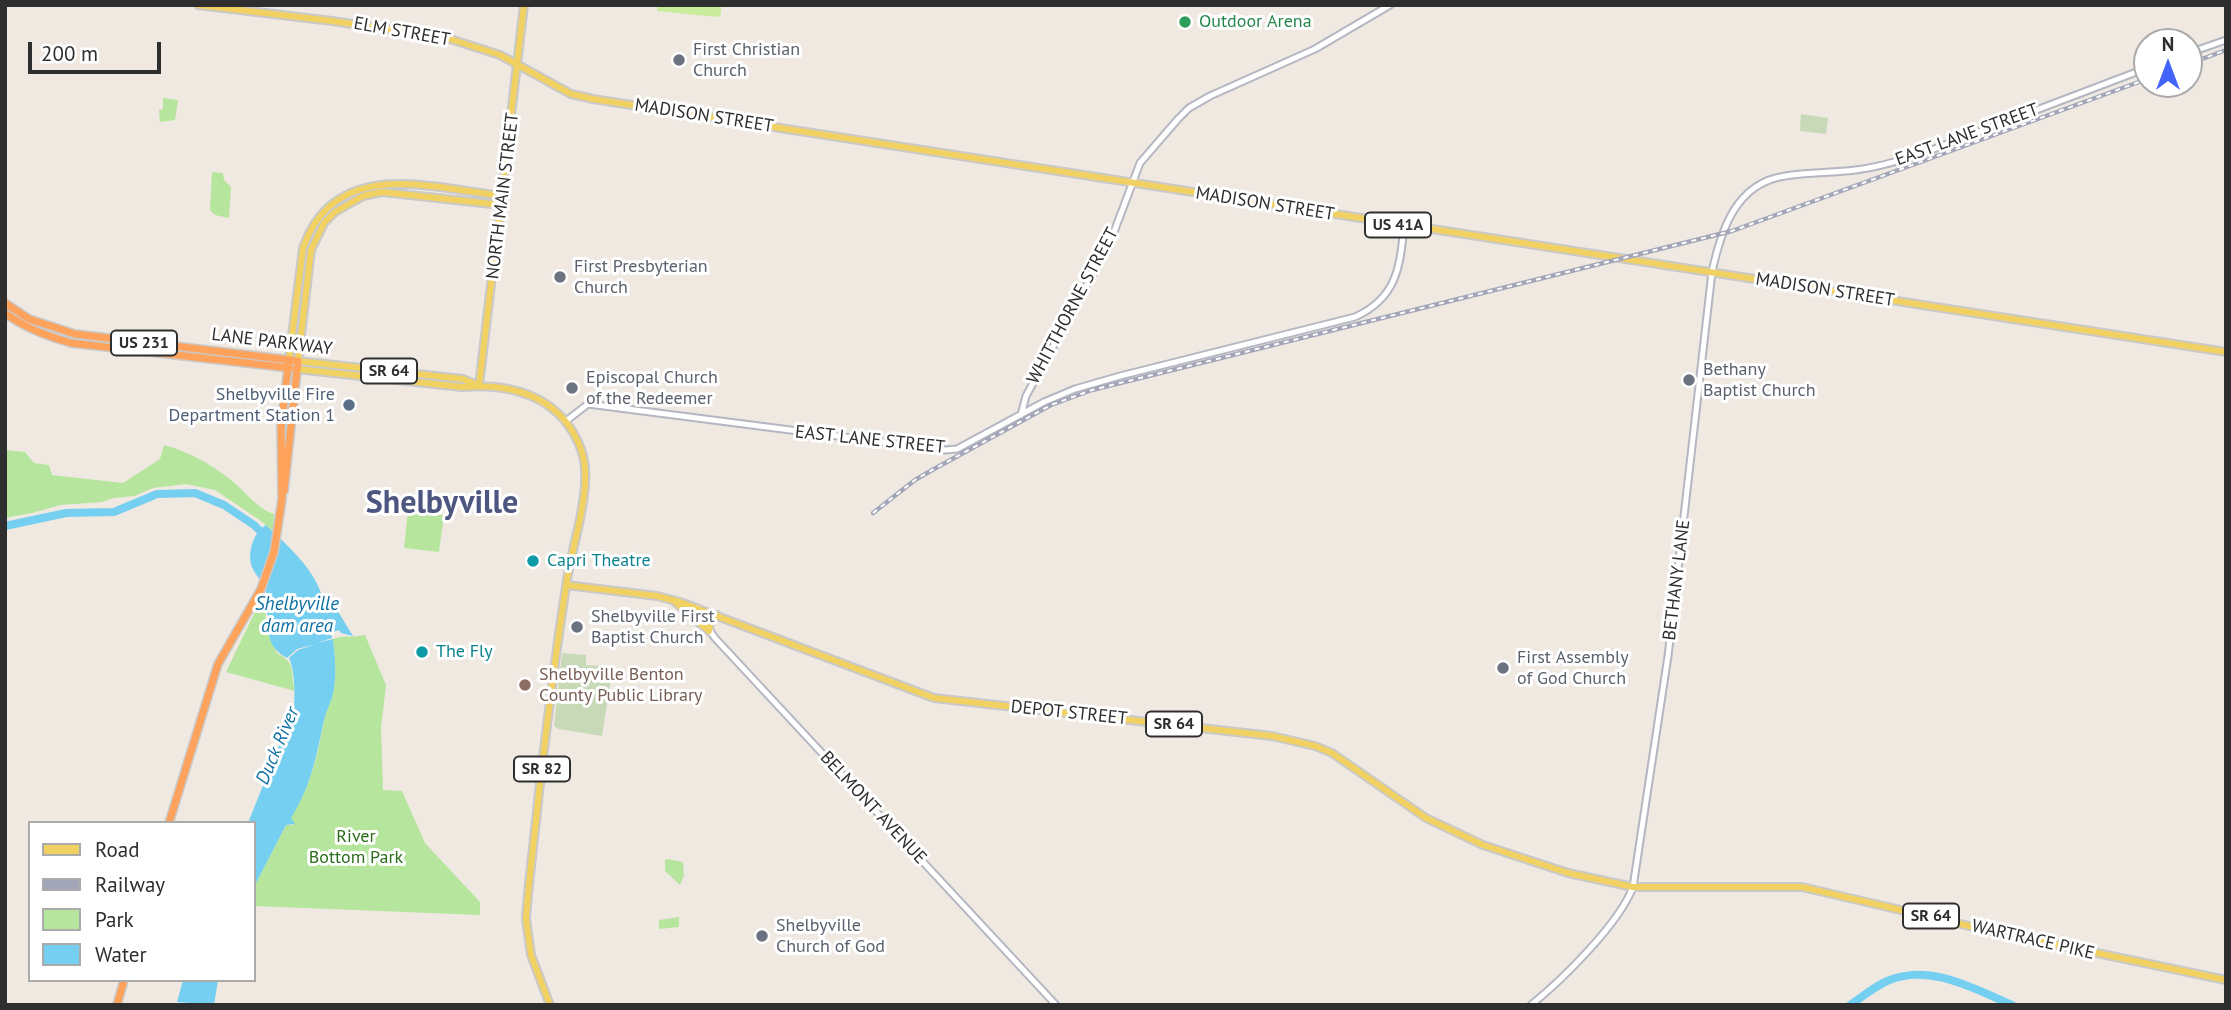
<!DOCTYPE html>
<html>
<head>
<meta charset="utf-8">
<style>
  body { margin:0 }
  #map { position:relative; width:2231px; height:1010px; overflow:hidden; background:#efe9e1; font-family:"PT Sans",sans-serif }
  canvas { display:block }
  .frame { position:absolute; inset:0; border:7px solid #2e2e2e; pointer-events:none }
  .legend { position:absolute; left:28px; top:821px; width:228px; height:161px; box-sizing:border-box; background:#fff; border:2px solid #ababab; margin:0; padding:9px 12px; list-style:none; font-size:21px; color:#2e2e2e }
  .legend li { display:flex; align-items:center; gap:14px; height:35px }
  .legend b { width:35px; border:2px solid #ababab }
  .north { position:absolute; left:2133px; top:28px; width:70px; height:70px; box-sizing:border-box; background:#fff; border:2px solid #ababab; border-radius:50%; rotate:0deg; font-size:19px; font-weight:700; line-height:28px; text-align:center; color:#2e2e2e }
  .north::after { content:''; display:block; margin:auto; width:24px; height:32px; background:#4264fb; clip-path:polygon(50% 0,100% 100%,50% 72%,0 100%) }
  .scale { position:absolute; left:28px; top:42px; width:133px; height:32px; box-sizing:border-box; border:4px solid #2e2e2e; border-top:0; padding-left:9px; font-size:21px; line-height:24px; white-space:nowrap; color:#2e2e2e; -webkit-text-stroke:5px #fff; paint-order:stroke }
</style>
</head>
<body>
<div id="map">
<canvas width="2231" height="1010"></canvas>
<div class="frame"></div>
<ul class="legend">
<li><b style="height:9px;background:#f2d163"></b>Road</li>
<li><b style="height:9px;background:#a3a6b8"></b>Railway</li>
<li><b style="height:19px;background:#b6e59e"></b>Park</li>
<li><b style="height:19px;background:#75cff0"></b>Water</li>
</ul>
<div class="north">N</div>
<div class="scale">200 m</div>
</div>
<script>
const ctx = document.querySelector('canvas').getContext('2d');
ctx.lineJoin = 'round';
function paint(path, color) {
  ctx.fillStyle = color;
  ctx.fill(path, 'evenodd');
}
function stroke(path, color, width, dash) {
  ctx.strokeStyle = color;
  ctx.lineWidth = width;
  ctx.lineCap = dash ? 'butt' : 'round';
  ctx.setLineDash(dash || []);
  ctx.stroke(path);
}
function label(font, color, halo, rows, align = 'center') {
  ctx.font = font + ' "PT Sans",sans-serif';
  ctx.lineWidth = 6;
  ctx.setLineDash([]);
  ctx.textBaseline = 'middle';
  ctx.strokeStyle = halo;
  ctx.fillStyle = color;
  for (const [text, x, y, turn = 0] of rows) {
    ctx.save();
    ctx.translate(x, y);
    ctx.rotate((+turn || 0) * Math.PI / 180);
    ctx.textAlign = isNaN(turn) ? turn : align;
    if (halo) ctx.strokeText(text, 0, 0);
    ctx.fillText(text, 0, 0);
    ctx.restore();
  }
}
paint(new Path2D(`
  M 163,98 L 178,100 L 175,120 L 160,122 L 159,110 L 163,109 Z
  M 212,172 L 223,173 L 224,180 L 231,187 L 229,218 L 215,215 L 210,210 Z
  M 164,445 C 192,453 219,468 240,488 C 251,499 260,509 274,514 L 273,531 L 261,521 L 215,490 L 186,484 L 153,488 L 134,496 L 113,498 L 102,502 L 60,505 L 32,513 L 5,518 L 5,450 L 25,452 L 34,463 L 49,465 L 52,475 L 123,483 L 160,459 Z
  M 408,511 L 444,515 L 439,552 L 404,548 Z
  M 265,591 L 266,629 L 277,653 C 297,664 290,671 295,691 L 226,672 Z
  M 365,635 L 386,685 L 381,728 L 383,790 L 402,791 L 425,843 L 480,902 L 480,915 L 254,906 L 254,887 L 286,825 L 294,825 L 290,818 C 311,786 317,757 324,720 C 326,711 330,703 333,694 C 337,676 335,657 333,639 C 344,635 354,638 365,635 Z
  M 668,859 L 683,862 L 684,876 L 680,885 L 665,871 L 665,860 Z
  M 679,917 L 679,927 L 659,929 L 659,920 Z`), '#b6e59e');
paint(new Path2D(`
  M 1801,114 L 1828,118 L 1826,134 L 1800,131 Z
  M 562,653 L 586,655 L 586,665 L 602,666 L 603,669 L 612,672 L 602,736 L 558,729 L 554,726 Z`), '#c8d9b8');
paint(new Path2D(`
  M 658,5 L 721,5 L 721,14 L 717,17 L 657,11 Z`), '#c9ec9a');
paint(new Path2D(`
  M 266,525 C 288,546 315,569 323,599 L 334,605 L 353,636 L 341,633 L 339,630 L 331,633 L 332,638 L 316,643 L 333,639 C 335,657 337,676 333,694 C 331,702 326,711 324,720 C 316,757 312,784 291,818 L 295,824 L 286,825 L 254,887 L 254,823 L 248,823 L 294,708 C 295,695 295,670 289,658 L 298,650 L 316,644 L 297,649 L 287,658 C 258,643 272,614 265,588 C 262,580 253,573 251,564 C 248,550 254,532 266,525 Z
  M 183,980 L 218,980 L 214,1005 L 177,1002 Z`), '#75cff0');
stroke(new Path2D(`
  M 5,526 L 66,513 L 114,512 L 157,494 L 195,493 L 224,505 L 254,525 L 266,537
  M 1850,1005 C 1862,997 1874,987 1887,981 C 1929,963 1973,988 2012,1005`), '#75cff0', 8);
const secondary = new Path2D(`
  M 2189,53 L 2226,40
  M 1021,415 L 1026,396 L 1096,268 L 1114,232 L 1140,163 L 1178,119 L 1189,108 L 1210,96 L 1315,49 L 1390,5
  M 566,421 L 588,404 L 946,450 L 957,449 L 1044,402 L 1075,389 L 1120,376 L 1355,317 C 1397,298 1400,267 1404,226
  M 698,608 L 699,615 L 715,638 L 1056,1005
  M 1531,1005 C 1562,980 1619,924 1633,887 L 1668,656 L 1712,272 C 1721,230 1736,183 1785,176 C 1808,172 1832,173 1855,170 C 1877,168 1897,161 1918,155 L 2147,68`);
const primary = new Path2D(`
  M 198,5 L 332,21 L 447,38 L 500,55 L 571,94 L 593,99 L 2226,352
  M 289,360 L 303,248 C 334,157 430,187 502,196
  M 297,369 L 462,387 C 509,383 557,395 578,442 C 584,454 586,469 585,483 C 584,516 570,553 566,587 C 555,655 547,724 539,792 C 535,834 529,876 526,919 L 531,955 L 550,1005
  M 477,385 L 463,379 L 298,361 L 311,250 L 324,223 L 335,212 L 363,196 L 382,192 L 501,205
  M 479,386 L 524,5
  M 566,585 L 657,596 L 680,602 L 934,698 L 1272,736 L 1315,746 L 1332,753 L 1426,818 L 1483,845 L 1568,873 L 1633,887 L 1802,887 L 1982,929 L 2226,980
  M 675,602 L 709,631 L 710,623 L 717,615`);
const highway = new Path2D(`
  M 5,303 L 29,319 L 75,334 L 298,361 L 284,491
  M 5,313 C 25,328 47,336 71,343 L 290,368
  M 169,823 L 218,664 L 261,589 L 274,552 L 282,499 L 281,426 L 289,360
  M 117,1005 L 124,980`);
stroke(secondary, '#b4b7c1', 9);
stroke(primary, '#c9c9c9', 10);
stroke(highway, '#c9c9c9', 10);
stroke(secondary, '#fff', 5);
stroke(primary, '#f2d163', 6);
stroke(highway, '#ffa35c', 7);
const rail = new Path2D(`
  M 2189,64 L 2226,50
  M 873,513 L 915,480 L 934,469 L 1051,405 L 1092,390 L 1732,231 L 2147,79`);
stroke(rail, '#a3a6b8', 4.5);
stroke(rail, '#fff', 2, [5]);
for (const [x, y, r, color] of [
  [1185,22,7,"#2e9e5b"],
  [679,60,7,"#6b7280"],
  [560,277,7,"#6b7280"],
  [1689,380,7,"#6b7280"],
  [572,388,7,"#6b7280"],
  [349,405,7,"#5c6f8a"],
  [533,561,7,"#0f9aa8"],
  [577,627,7,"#6b7280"],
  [422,652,7,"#0f9aa8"],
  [1503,668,7,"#6b7280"],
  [525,685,7,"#8d6e63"],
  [762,936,7,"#6b7280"]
]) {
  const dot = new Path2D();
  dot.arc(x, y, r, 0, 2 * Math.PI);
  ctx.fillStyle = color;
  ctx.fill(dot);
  stroke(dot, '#fff', 2.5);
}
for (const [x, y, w] of [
  [1398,225,66],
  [144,343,66],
  [389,371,56],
  [1174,724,56],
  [542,769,56],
  [1931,916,56]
]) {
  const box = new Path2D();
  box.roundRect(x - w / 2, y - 12.5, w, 25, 5);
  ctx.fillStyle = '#fff';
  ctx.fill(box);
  stroke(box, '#2e2e2e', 2);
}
label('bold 16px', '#2e2e2e', null, [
  ["US 41A",1398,225],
  ["US 231",144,343],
  ["SR 64",389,371],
  ["SR 64",1174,724],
  ["SR 82",542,769],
  ["SR 64",1931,916]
]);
label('18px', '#27864d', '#fff', [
  ["Outdoor Arena",1199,22]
], 'left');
label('18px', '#2e2e2e', '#fff', [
  ["ELM STREET",402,32,10],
  ["MADISON STREET",704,116,9],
  ["EAST LANE STREET",1967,135,-20],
  ["NORTH MAIN STREET",503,196,-83],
  ["MADISON STREET",1265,204,9],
  ["MADISON STREET",1825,290,9],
  ["WHITTHORNE STREET",1073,306,-62],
  ["LANE PARKWAY",272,342,7],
  ["EAST LANE STREET",870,440,6],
  ["BETHANY LANE",1677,580,-83],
  ["DEPOT STREET",1069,713,6],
  ["BELMONT AVENUE",873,808,47],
  ["WARTRACE PIKE",2033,940,13]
]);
label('18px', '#5b616d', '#fff', [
  ["First Christian",693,50],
  ["Church",693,71],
  ["First Presbyterian",574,267],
  ["Church",574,288],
  ["Bethany",1703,370],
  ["Baptist Church",1703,391],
  ["Episcopal Church",586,378],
  ["of the Redeemer",586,399],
  ["Shelbyville First",591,617],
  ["Baptist Church",591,638],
  ["First Assembly",1517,658],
  ["of God Church",1517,679],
  ["Shelbyville",776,926],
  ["Church of God",776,947]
], 'left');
label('18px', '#4e5e75', '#fff', [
  ["Shelbyville Fire",335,395],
  ["Department Station 1",335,416]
], 'right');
label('18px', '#0d838f', '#fff', [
  ["Capri Theatre",547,561],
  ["The Fly",436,652]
], 'left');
label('18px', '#785e54', '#fff', [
  ["Shelbyville Benton",539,675],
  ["County Public Library",539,696]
], 'left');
label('18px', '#2c6e1b', '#fff', [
  ["River",356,837],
  ["Bottom Park",356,858]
]);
label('italic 19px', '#0d6fa3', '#fff', [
  ["Shelbyville",297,605],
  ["dam area",297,627],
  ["Duck River",278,746,-67]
]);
label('bold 32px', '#4d5680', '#fff', [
  ["Shelbyville",442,504]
]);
</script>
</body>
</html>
